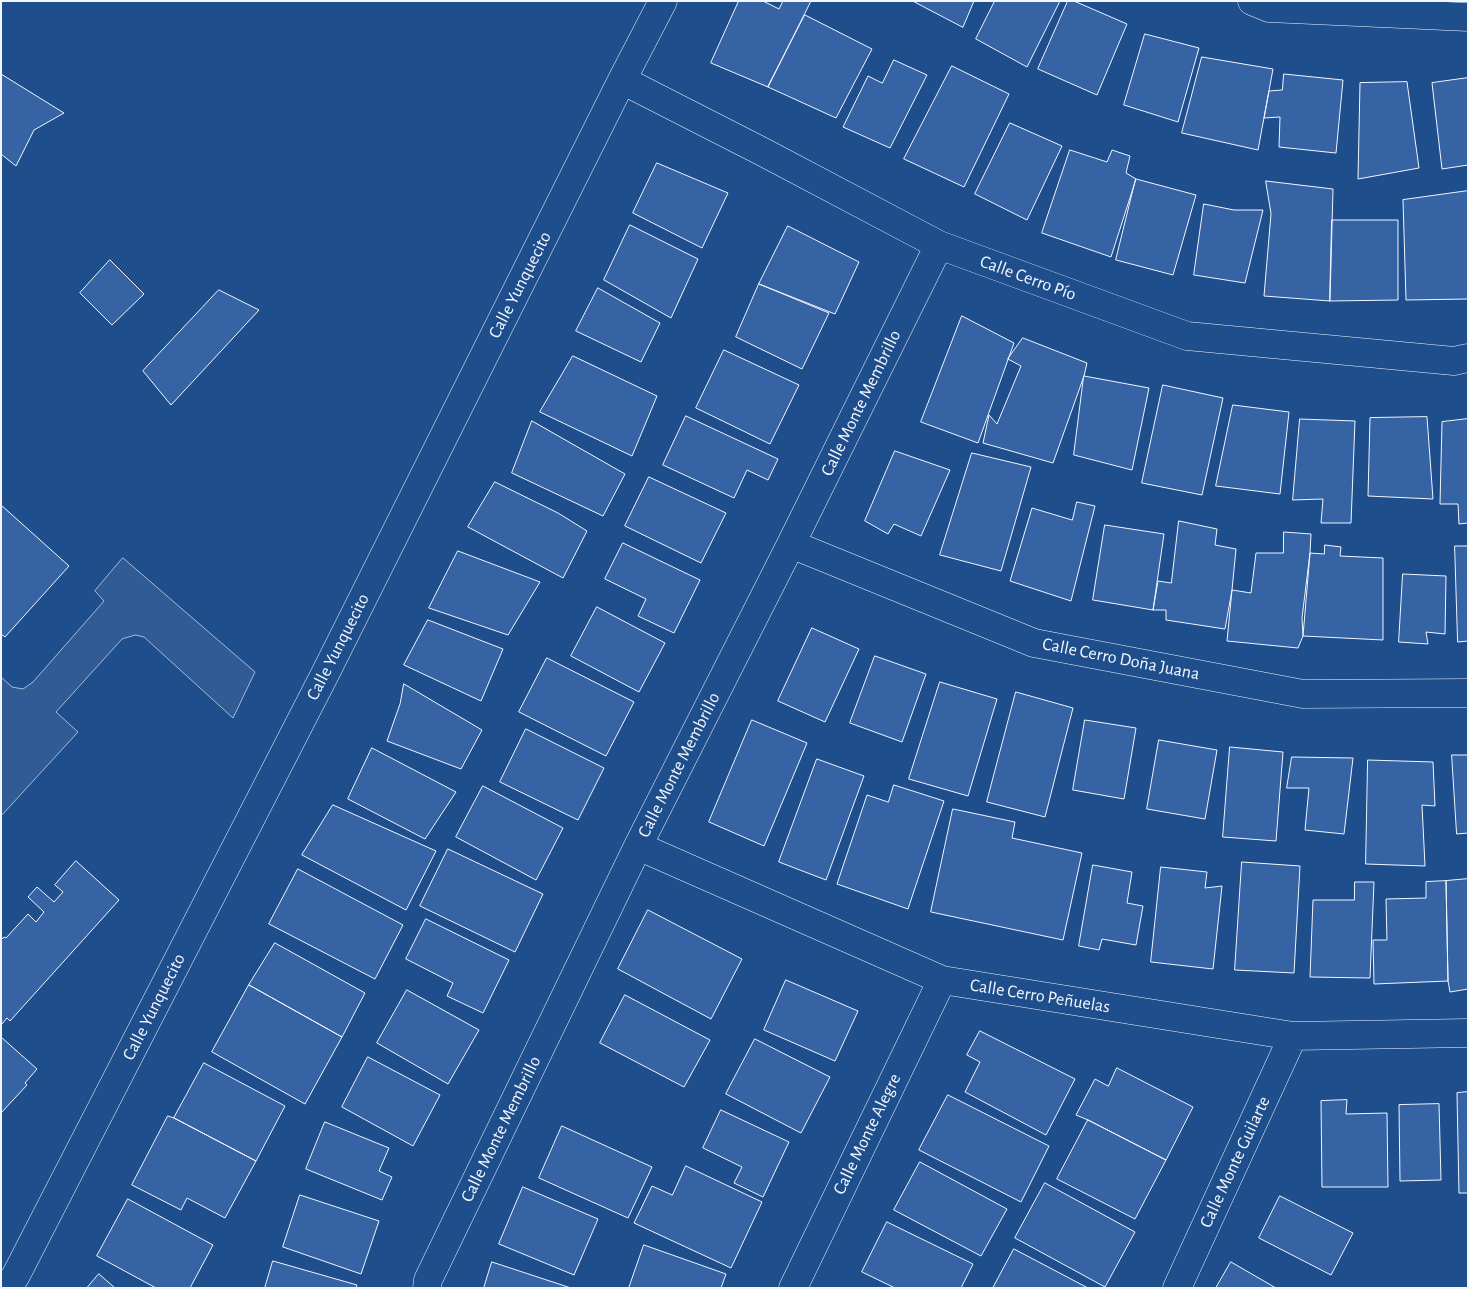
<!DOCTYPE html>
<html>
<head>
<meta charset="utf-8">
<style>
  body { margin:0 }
  #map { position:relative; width:1469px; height:1289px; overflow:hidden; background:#1f4e8c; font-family:"Alegreya Sans",sans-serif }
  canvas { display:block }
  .frame { position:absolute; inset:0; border:2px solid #f2f6ff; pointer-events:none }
</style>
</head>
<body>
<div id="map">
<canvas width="1469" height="1289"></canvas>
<div class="frame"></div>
</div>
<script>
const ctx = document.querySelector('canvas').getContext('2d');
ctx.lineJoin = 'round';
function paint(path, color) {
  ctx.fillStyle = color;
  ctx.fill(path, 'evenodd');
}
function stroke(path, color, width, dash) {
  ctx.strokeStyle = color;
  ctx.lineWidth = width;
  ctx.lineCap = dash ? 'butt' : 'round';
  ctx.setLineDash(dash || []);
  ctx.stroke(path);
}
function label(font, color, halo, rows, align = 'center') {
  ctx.font = font + ' "Alegreya Sans",sans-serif';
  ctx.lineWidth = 4;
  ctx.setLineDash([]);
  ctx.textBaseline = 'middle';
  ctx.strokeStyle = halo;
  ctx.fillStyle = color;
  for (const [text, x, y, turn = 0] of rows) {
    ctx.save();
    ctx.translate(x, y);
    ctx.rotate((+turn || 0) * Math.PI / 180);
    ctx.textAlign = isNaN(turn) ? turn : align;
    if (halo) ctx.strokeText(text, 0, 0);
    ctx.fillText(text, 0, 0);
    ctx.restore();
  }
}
const parking = new Path2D(`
  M 123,558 L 255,672 L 233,718 L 144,637 L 135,635 L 122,639 L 56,712 L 78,732 L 1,816 L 1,677 L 12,687 L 23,689 L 33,682 L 104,601 L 95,591 Z`);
paint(parking, '#305b95');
stroke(parking, '#a8bbd7', 1);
const building = new Path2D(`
  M 739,1 L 763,1 L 779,9 L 783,1 L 811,1 L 768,87 L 711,63 Z
  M 913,1 L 974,1 L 963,27 Z
  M 995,1 L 1060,1 L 1027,67 L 976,39 Z
  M 1068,1 L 1074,1 L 1127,24 L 1097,95 L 1038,69 Z
  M 805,15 L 872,49 L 836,118 L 768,87 Z
  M 1145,34 L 1199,48 L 1178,122 L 1124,105 Z
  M 1202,57 L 1273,69 L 1258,150 L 1182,133 Z
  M 894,60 L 927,75 L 890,148 L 843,127 L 868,76 L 882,83 Z
  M 952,66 L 1009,94 L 964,187 L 904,159 Z
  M 1,74 L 64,113 L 34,130 L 16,166 L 1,154 Z
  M 1284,74 L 1343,80 L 1336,153 L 1279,147 L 1280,117 L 1264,118 L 1269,91 L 1282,90 Z
  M 1468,78 L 1468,165 L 1442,169 L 1432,83 Z
  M 1407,82 L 1419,168 L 1358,179 L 1360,83 Z
  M 1010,123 L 1062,146 L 1027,220 L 975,194 Z
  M 1070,150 L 1107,162 L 1112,150 L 1130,156 L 1126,173 L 1136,179 L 1111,257 L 1042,233 Z
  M 657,163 L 728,193 L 702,248 L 633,213 Z
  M 1136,179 L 1196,195 L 1173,275 L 1116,260 Z
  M 1266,181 L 1333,189 L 1330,301 L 1264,296 L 1271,214 Z
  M 1468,191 L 1468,299 L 1406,300 L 1403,200 Z
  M 1204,204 L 1234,210 L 1263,210 L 1245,283 L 1194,275 Z
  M 1332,220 L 1398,220 L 1398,300 L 1330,301 Z
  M 630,225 L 698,259 L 671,318 L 604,280 Z
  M 788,226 L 859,262 L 835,314 L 759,284 Z
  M 110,260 L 144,294 L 112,325 L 80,293 Z
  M 759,284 L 829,313 L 802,369 L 736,337 Z
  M 598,288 L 660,323 L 641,362 L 576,331 Z
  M 219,290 L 259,310 L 171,405 L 143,371 Z
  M 962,316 L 1014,343 L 978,443 L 921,422 Z
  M 1023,338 L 1087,363 L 1084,376 L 1053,463 L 983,443 L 989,415 L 997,424 L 1021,366 L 1008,359 Z
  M 724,350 L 799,385 L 770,444 L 696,408 Z
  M 573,356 L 657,396 L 632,456 L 540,412 Z
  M 1084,376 L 1149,388 L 1132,470 L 1074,455 Z
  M 1163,385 L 1223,398 L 1202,495 L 1142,483 Z
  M 1233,405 L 1289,412 L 1280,494 L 1216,486 Z
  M 686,416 L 778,459 L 768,480 L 747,470 L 734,498 L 663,465 Z
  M 1427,417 L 1433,499 L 1368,496 L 1370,418 Z
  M 1300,419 L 1355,421 L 1351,523 L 1321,523 L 1323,499 L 1293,500 Z
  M 1468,419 L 1468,523 L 1459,524 L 1458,504 L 1440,504 L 1442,422 Z
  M 532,421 L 625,474 L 603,516 L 512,473 Z
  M 895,451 L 950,470 L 921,536 L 894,524 L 888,534 L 865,521 Z
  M 972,453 L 1031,467 L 1001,571 L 940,555 Z
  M 649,477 L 726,513 L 701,563 L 625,526 Z
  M 495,482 L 558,513 L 587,531 L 563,578 L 468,527 Z
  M 1077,502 L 1095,506 L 1071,601 L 1010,581 L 1032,508 L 1072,520 Z
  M 1,505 L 69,566 L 5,637 L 1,634 Z
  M 1179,521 L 1217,529 L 1215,545 L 1236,549 L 1232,590 L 1225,629 L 1166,620 L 1166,610 L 1153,610 L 1158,581 L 1171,583 Z
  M 1105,525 L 1164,534 L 1153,610 L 1093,600 Z
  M 1284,532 L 1311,534 L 1310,553 L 1302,618 L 1303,636 L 1298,648 L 1227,641 L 1232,590 L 1251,593 L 1256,553 L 1283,553 Z
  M 623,543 L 700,580 L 674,633 L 638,616 L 646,599 L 605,579 Z
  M 1325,545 L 1341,547 L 1340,556 L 1383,558 L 1383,640 L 1303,636 L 1310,553 L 1324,554 Z
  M 1455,546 L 1468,546 L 1468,641 L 1458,642 Z
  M 458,551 L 540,582 L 508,635 L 429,608 Z
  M 1403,574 L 1446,576 L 1445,634 L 1426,632 L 1428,644 L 1399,642 Z
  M 597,607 L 665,643 L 639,692 L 571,656 Z
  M 428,620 L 503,649 L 481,701 L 404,665 Z
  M 812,628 L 859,649 L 825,722 L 778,701 Z
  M 875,656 L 926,674 L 902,742 L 850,723 Z
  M 547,658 L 634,702 L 606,756 L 519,712 Z
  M 940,682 L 997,699 L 968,796 L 909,779 Z
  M 404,684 L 482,730 L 461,769 L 387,741 L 400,704 Z
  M 1016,692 L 1073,708 L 1045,817 L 987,802 Z
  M 752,720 L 807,743 L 764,846 L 709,822 Z
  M 1085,720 L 1136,728 L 1124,799 L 1073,790 Z
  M 526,729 L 604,768 L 578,820 L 500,782 Z
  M 1159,740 L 1217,750 L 1205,819 L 1147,809 Z
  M 1230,747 L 1283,752 L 1276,841 L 1223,837 Z
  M 372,748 L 456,792 L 425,839 L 348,799 Z
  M 1452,755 L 1468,755 L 1468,833 L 1457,834 Z
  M 1292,757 L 1353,758 L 1344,834 L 1305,830 L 1309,788 L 1287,788 Z
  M 817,759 L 864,776 L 826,880 L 779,862 Z
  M 1368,760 L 1433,762 L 1435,806 L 1422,805 L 1425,866 L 1366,864 Z
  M 894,785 L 944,801 L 908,909 L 837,884 L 867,795 L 888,802 Z
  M 483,786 L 563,828 L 536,880 L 456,837 Z
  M 333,805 L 436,851 L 406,910 L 302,855 Z
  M 953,809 L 1015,822 L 1012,838 L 1082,853 L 1063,940 L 931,912 Z
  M 448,849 L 543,894 L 515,952 L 420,906 Z
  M 76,861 L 119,900 L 10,1021 L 7,1018 L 1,1025 L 1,940 L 4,937 L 6,938 L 28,914 L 36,922 L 44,912 L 28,897 L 37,887 L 54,902 L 63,892 L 55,885 Z
  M 1242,862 L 1300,866 L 1294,973 L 1235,970 Z
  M 1093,865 L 1132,872 L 1127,903 L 1143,906 L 1136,945 L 1102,939 L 1099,950 L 1079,946 Z
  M 1161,867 L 1207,872 L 1205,888 L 1222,886 L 1213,969 L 1151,962 Z
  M 298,869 L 403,925 L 375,979 L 269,924 Z
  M 1468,879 L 1468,989 L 1450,992 L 1448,981 L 1446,881 Z
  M 1446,881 L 1448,981 L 1374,984 L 1373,940 L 1387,940 L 1386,899 L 1426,898 L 1426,882 Z
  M 1355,882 L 1374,882 L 1370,978 L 1310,977 L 1313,900 L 1354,900 Z
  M 648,910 L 742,959 L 711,1019 L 618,969 Z
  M 426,919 L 509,960 L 483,1013 L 447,996 L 453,983 L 406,959 Z
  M 275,943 L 365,993 L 342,1037 L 249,985 Z
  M 786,980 L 858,1011 L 835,1061 L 764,1030 Z
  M 249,985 L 342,1037 L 305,1104 L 212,1052 Z
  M 407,990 L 479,1030 L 448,1084 L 377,1043 Z
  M 625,995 L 710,1040 L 684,1087 L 600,1043 Z
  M 980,1031 L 1075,1079 L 1046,1135 L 965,1092 L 980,1062 L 967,1055 Z
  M 1,1037 L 37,1069 L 25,1083 L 27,1085 L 1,1113 Z
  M 755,1039 L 830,1077 L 801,1133 L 726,1094 Z
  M 368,1057 L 440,1095 L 413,1146 L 342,1107 Z
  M 204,1063 L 285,1106 L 256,1161 L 174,1118 Z
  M 1117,1068 L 1193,1107 L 1166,1160 L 1088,1120 L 1076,1115 L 1095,1079 L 1108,1086 Z
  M 1468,1092 L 1468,1193 L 1459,1193 L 1457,1093 Z
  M 948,1095 L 1049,1146 L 1021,1202 L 919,1150 Z
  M 1347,1100 L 1346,1114 L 1387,1113 L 1388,1187 L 1322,1187 L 1321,1101 Z
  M 1439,1104 L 1441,1180 L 1400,1181 L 1399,1105 Z
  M 721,1110 L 789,1142 L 763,1197 L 734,1183 L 742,1167 L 703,1148 Z
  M 168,1116 L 174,1118 L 256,1161 L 225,1218 L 187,1198 L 181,1210 L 132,1185 Z
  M 1088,1120 L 1166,1160 L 1135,1219 L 1057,1179 Z
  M 325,1122 L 389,1148 L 379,1171 L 392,1177 L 382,1200 L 306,1169 Z
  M 562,1126 L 652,1167 L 628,1218 L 539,1178 Z
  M 920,1162 L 1007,1209 L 981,1256 L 894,1210 Z
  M 686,1166 L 762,1202 L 731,1268 L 634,1223 L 652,1186 L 672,1195 Z
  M 1045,1183 L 1135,1232 L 1105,1287 L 1015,1238 Z
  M 523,1187 L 598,1219 L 574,1275 L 499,1244 Z
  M 300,1195 L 379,1221 L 361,1274 L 283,1247 Z
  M 1280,1196 L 1353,1233 L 1331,1275 L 1259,1238 Z
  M 128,1199 L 213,1245 L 190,1288 L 156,1288 L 97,1256 Z
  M 887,1222 L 973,1264 L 961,1288 L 895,1288 L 862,1272 Z
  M 644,1245 L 726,1274 L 721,1288 L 629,1288 Z
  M 1014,1249 L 1088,1288 L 993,1288 Z
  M 273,1261 L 357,1285 L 356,1288 L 265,1288 Z
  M 492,1262 L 571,1288 L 484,1288 Z
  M 1231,1262 L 1276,1288 L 1216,1288 Z
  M 99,1274 L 115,1288 L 87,1288 Z`);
paint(building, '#3563a3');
stroke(building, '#f2f6ff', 1);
const minor = new Path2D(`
  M 1252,1 L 1269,8 L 1468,17
  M 622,80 L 763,152 L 939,245 L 1187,336 L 1454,361 L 1468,358
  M 791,544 L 1034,643 L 1303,694 L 1468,693
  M 638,846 L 942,980 L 1293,1036 L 1468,1033
  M 5,1288 L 15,1277 L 325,674 L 622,80 L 663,1
  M 427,1288 L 428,1280 L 638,846 L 791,544 L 939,245
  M 793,1288 L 942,980
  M 1177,1288 L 1293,1036`);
stroke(minor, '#f2f6ff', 29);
stroke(minor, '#1f4e8c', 28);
label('18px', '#f2f6ff', '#1f4e8c', [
  ["Calle Cerro Pío",1028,278,20],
  ["Calle Yunquecito",520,285,-63],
  ["Calle Monte Membrillo",861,403,-64],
  ["Calle Yunquecito",338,647,-63],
  ["Calle Cerro Doña Juana",1121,659,11],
  ["Calle Monte Membrillo",679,765,-63],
  ["Calle Cerro Peñuelas",1040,996,9],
  ["Calle Yunquecito",154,1007,-63],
  ["Calle Monte Membrillo",501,1129,-64],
  ["Calle Monte Alegre",867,1134,-64],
  ["Calle Monte Guilarte",1235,1162,-65]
]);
</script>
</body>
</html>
